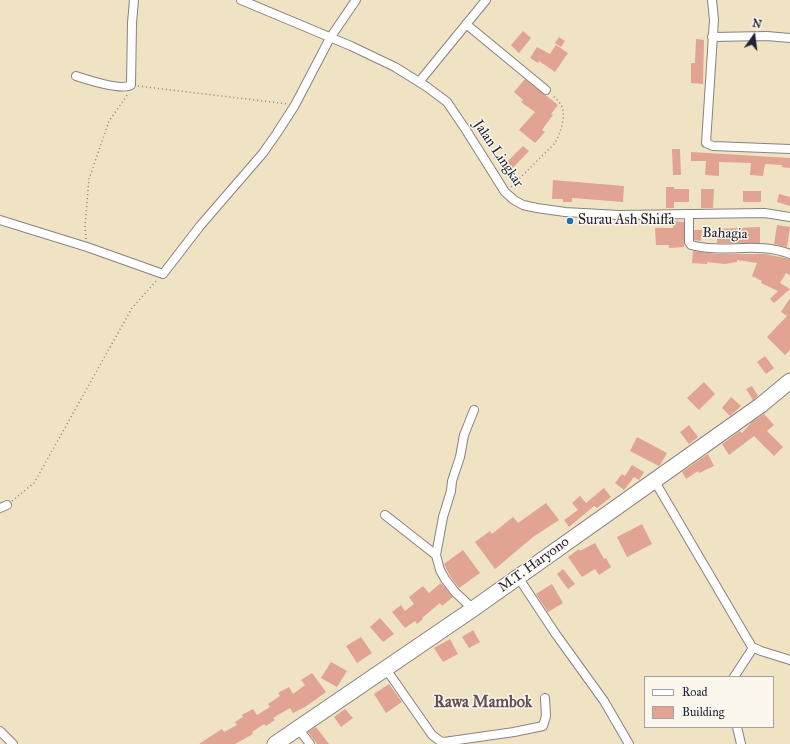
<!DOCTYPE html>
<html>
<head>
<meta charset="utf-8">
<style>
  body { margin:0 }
  #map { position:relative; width:790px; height:744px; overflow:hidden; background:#efe3c4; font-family:"IM FELL Great Primer",serif }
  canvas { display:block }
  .legend { position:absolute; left:644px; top:676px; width:130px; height:52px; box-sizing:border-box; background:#fbf7ec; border:1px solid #a4a2a5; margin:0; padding:5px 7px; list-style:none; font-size:12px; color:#22223b }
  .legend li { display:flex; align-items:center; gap:8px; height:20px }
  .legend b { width:20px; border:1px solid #a4a2a5 }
  .north { position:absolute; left:734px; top:16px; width:40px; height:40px; -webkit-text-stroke:3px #fbf7ec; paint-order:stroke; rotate:14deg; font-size:11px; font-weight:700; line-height:16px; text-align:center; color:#22223b }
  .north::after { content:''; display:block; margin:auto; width:14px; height:18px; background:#22223b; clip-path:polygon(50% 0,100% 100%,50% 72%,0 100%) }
</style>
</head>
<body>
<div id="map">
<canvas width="790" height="744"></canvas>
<ul class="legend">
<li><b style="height:5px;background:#fff"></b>Road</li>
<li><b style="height:11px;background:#e1a392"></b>Building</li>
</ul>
<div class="north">N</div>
</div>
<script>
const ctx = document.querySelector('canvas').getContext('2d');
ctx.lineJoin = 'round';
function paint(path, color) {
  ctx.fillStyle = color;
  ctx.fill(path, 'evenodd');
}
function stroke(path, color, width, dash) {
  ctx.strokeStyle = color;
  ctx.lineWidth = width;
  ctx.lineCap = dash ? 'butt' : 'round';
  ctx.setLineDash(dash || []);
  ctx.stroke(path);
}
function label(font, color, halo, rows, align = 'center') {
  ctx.font = font + ' "IM FELL Great Primer",serif';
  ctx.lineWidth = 3;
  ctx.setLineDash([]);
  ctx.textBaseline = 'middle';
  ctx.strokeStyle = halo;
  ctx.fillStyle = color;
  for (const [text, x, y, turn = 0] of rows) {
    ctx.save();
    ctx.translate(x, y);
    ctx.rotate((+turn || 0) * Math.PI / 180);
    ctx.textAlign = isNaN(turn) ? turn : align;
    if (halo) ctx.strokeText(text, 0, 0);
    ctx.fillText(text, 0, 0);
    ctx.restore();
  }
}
paint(new Path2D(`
  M 523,31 L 531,38 L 519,53 L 511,45 Z
  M 559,37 L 565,41 L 561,47 L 555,43 Z
  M 696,39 L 704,40 L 703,84 L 691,83 L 691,63 L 695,63 Z
  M 556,45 L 568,53 L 555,72 L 539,61 L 538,63 L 530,58 L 537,47 L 550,54 Z
  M 525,79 L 558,105 L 551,114 L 553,115 L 542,130 L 545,132 L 535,143 L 519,130 L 535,112 L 521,102 L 523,100 L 514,92 Z
  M 523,146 L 529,151 L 509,172 L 503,166 Z
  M 672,149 L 680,149 L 681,175 L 673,175 Z
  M 691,152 L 790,158 L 790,168 L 782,167 L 782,165 L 765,164 L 763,176 L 750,175 L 751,163 L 719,162 L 719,176 L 705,175 L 706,161 L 691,161 Z
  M 553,180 L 624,186 L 623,202 L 572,198 L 572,202 L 563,202 L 563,199 L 552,199 Z
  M 666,187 L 674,187 L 674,189 L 689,189 L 689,202 L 674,202 L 674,208 L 666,208 Z
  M 701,189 L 714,189 L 713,208 L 701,208 Z
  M 743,191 L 761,191 L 761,202 L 743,202 Z
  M 779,194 L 790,197 L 790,206 L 777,202 Z
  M 674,221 L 684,222 L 684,247 L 669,248 L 669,245 L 656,245 L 655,228 L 673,228 Z
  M 777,225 L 790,227 L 787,247 L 774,244 Z
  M 760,227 L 760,243 L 717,243 L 717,229 Z
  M 694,230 L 702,230 L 701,241 L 694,240 Z
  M 693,251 L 716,254 L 765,254 L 790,259 L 790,275 L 786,273 L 780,283 L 790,289 L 774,303 L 770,299 L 778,291 L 761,283 L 762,281 L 752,276 L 757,263 L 737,260 L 737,262 L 725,264 L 707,262 L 707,264 L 692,263 Z
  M 790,298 L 790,350 L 785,355 L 767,337 L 787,316 L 781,312 Z
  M 765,356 L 774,368 L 766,374 L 757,362 Z
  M 704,382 L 715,394 L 699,410 L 687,398 Z
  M 752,386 L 758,396 L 753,400 L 746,389 Z
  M 731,397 L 741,406 L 730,416 L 722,408 Z
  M 764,414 L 774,425 L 767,431 L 783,447 L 774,456 L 754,436 L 729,455 L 722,444 L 740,431 L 742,433 L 752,422 Z
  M 689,425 L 698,437 L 689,444 L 680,432 Z
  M 637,437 L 667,453 L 660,465 L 659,466 L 630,451 Z
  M 708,454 L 714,466 L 699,473 L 698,471 L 686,479 L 682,472 Z
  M 632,465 L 644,472 L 639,480 L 634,477 L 624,490 L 615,483 L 622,474 L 625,476 Z
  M 604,488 L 611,497 L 597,508 L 594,506 L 569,527 L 564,520 L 578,510 L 572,503 L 580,496 L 586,503 Z
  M 546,503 L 559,520 L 533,537 L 495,569 L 475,542 L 490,531 L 492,534 L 513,517 L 518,523 Z
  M 642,524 L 652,544 L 627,557 L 617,537 Z
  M 595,543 L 604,559 L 606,558 L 611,567 L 599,575 L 595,569 L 582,577 L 568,557 L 579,549 L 580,551 Z
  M 463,550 L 480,573 L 459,588 L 450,576 L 444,564 Z
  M 563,569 L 575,584 L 568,589 L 557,574 Z
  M 441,583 L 453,597 L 442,606 L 440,603 L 422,618 L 423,619 L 417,624 L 415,621 L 405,628 L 392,612 L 401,605 L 405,611 L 414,604 L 409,597 L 423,586 L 429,593 Z
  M 552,584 L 563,603 L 548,612 L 536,594 Z
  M 380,618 L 394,634 L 383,642 L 370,627 Z
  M 473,630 L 480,642 L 469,648 L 462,637 Z
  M 361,637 L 372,653 L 357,663 L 346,646 Z
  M 450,639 L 458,654 L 443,662 L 434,648 Z
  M 331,662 L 347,671 L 337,687 L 321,678 Z
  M 312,673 L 326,692 L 305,707 L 293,713 L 290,708 L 273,718 L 275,720 L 266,726 L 264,724 L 252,732 L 253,734 L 235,744 L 199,744 L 222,729 L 224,732 L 237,725 L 235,722 L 243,717 L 242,715 L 253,709 L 257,715 L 270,707 L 268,704 L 280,696 L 278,693 L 289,687 L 293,694 L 305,685 L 301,680 Z
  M 389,684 L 402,702 L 386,713 L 374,694 Z
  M 345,709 L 353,718 L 341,727 L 334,717 Z
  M 316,727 L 329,744 L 317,744 L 308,732 Z`), '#e1a392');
const street = new Path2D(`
  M 241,0 L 351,46 L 395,67 L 427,87 L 447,102 L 466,130 L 505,192 L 514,200 L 523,205 L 537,208 L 565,212 L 619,215 L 765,213 L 790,217
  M 712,0 L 714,20 L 706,143 L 713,146 L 790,149
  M 466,24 L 546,90
  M 712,37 L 767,36 L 790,38
  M 76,76 C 88,80 121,91 131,85 L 132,23 L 134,0
  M 419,82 L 486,0
  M 689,214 L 689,242 L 691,245 C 723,254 759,241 790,254
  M 0,220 L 87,247 L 163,274 L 200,226 L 263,153 L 277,133 L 295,105 L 330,38 L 356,0
  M 654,480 L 752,647 L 761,651 L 790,660
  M 0,508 L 7,505
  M 385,515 L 436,555
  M 518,577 L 555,633 L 604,701 L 629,744
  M 473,609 L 455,592 L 445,579 L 440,570 L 436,555 L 443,517 L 451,491 L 452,481 L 460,457 L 464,435 L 474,410
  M 386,669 L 432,735 L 440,741 L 444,742 L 514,732 L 543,726 L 546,716 L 545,698
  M 734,677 L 753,648
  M 737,727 L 741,744
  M 298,728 L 310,744
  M 0,731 L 13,744`);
const highway = new Path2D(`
  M 275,744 L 473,609 L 761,405 L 790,381`);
stroke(street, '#888280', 10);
stroke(highway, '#888280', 17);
stroke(new Path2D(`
  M 138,86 L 288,104
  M 511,187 L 555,143 C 560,134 567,115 561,105 C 559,101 555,98 552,95
  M 86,239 L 85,226 L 89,179 L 109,121 L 128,94
  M 12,501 L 34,483 L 132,308 L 158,279`), '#888280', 1.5, [1, 3]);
stroke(street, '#fff', 8);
stroke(highway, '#fff', 15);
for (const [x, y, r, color] of [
  [570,221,4,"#1f6fb2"]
]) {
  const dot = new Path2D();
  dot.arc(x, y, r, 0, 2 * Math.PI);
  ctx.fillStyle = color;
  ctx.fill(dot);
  stroke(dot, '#fbf7ec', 1.5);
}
label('14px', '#22223b', '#fbf7ec', [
  ["Jalan Lingkar",498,154,56],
  ["Bahagia",725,234,2],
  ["M.T. Haryono",534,565,-36]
]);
label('14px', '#22223b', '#fbf7ec', [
  ["Surau Ash Shiffa",578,221]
], 'left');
label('bold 16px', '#654f59', '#fbf7ec', [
  ["Rawa Mambok",483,703]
]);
</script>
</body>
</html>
